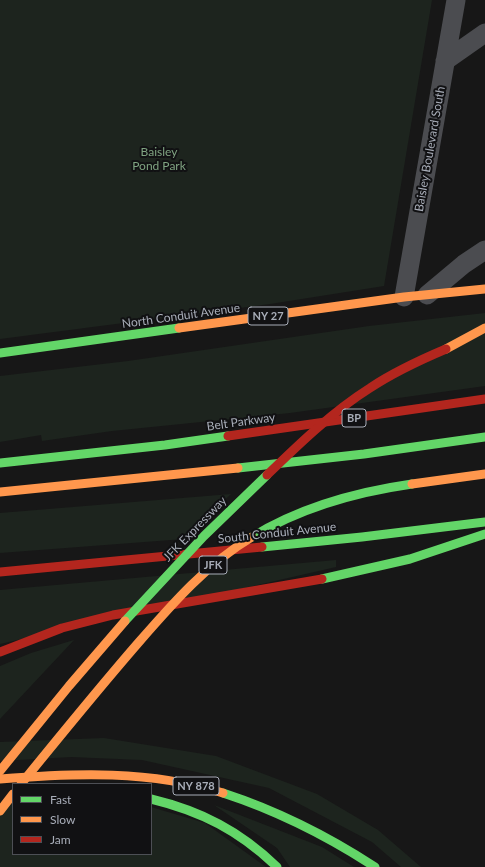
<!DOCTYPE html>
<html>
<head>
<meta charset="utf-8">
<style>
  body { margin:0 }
  #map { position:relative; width:485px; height:867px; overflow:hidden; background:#171717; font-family:Lato,sans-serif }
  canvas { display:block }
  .legend { position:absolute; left:12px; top:783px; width:140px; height:72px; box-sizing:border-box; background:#111113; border:1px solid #4d4f55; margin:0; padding:5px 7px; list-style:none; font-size:12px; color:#a8adb8 }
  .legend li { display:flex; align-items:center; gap:8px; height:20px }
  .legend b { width:20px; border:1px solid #4d4f55 }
</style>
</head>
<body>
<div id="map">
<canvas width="485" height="867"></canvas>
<ul class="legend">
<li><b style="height:5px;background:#63d668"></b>Fast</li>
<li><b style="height:5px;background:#ff974d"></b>Slow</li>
<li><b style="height:5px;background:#b3261e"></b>Jam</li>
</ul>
</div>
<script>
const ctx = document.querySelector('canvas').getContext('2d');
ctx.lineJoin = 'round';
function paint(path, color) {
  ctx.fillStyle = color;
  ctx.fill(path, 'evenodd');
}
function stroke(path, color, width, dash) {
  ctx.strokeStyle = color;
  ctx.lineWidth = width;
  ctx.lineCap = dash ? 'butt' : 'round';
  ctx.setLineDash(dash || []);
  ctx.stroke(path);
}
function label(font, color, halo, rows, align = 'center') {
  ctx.font = font + ' Lato,sans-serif';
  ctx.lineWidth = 4;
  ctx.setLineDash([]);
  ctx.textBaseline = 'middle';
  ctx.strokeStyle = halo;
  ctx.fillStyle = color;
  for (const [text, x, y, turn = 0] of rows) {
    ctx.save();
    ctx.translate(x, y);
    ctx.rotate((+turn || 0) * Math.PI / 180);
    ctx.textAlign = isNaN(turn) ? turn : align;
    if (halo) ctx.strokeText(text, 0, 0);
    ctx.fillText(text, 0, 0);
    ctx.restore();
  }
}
paint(new Path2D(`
  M 0,0 L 432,0 L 384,286 L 270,304 L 0,339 Z
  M 485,313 L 485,386 L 290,413 L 112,431 L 42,441 L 41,435 L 0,442 L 0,376 L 128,361 L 369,326 Z
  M 231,494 L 184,539 L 0,553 L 0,513 Z
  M 336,560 L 336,567 L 0,644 L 0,590 Z
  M 74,640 L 0,719 L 0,666 L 31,653 Z
  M 104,738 L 216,756 L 317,794 L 378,830 L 421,867 L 401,867 L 372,842 L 269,788 L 142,760 L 71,757 L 0,761 L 0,742 Z
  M 13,801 L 13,854 L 151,854 L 151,807 L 205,823 L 266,867 L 0,867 L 0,803 Z
  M 214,805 L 322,847 L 354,867 L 290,867 L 277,848 Z`), '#1d241e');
stroke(new Path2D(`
  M 445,61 L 485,33
  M 427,295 L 464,264 L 485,250
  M 404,297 L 456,0`), '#4b4c50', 19);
stroke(new Path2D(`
  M 0,353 L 179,328
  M 0,463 L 165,445 L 228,436
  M 238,468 L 364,454 L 485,437
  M 262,547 L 362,537 L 485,522
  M 322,579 L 410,559 L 485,534
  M 223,793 C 278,811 326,835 375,867
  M 151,799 C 201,811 240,831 277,867`), '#63d668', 9);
stroke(new Path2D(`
  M 179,328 L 404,297 L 485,289
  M 446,349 L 485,328
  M 0,492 L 238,468
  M 0,779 C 75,773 150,770 223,793
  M 0,811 L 13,794`), '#ff974d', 9);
stroke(new Path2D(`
  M 228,436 L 485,399
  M 0,572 L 262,547
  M 0,652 L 62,628 L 113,615 L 322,579`), '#b3261e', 9);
stroke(new Path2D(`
  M 252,537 C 301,507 356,492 412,484
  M 125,621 L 204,536 L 267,475`), '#63d668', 9);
stroke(new Path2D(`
  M 412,484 L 485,474
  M 0,771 L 69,686 L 125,621
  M 21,784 C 60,736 99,688 139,642 C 173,603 208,563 252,537`), '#ff974d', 9);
stroke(new Path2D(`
  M 267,475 C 299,444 332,412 370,388 C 394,372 420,360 446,349`), '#b3261e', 9);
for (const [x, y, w] of [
  [268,316,40],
  [354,418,24],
  [213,565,28],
  [196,786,46]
]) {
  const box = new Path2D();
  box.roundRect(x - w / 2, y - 9, w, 18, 3);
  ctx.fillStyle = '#111113';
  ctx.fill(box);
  stroke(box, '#a8adb8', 1);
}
label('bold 11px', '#a8adb8', null, [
  ["NY 27",268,316],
  ["BP",354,418],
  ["JFK",213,565],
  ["NY 878",196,786]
]);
label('12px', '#a8adb8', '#111113', [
  ["Baisley Boulevard South",430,149,-80],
  ["North Conduit Avenue",181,316,-8],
  ["Belt Parkway",241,422,-8],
  ["JFK Expressway",195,529,-46],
  ["South Conduit Avenue",277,533,-6]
]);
label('12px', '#7fa381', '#111113', [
  ["Baisley",159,152],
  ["Pond Park",159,166]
]);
</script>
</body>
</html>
